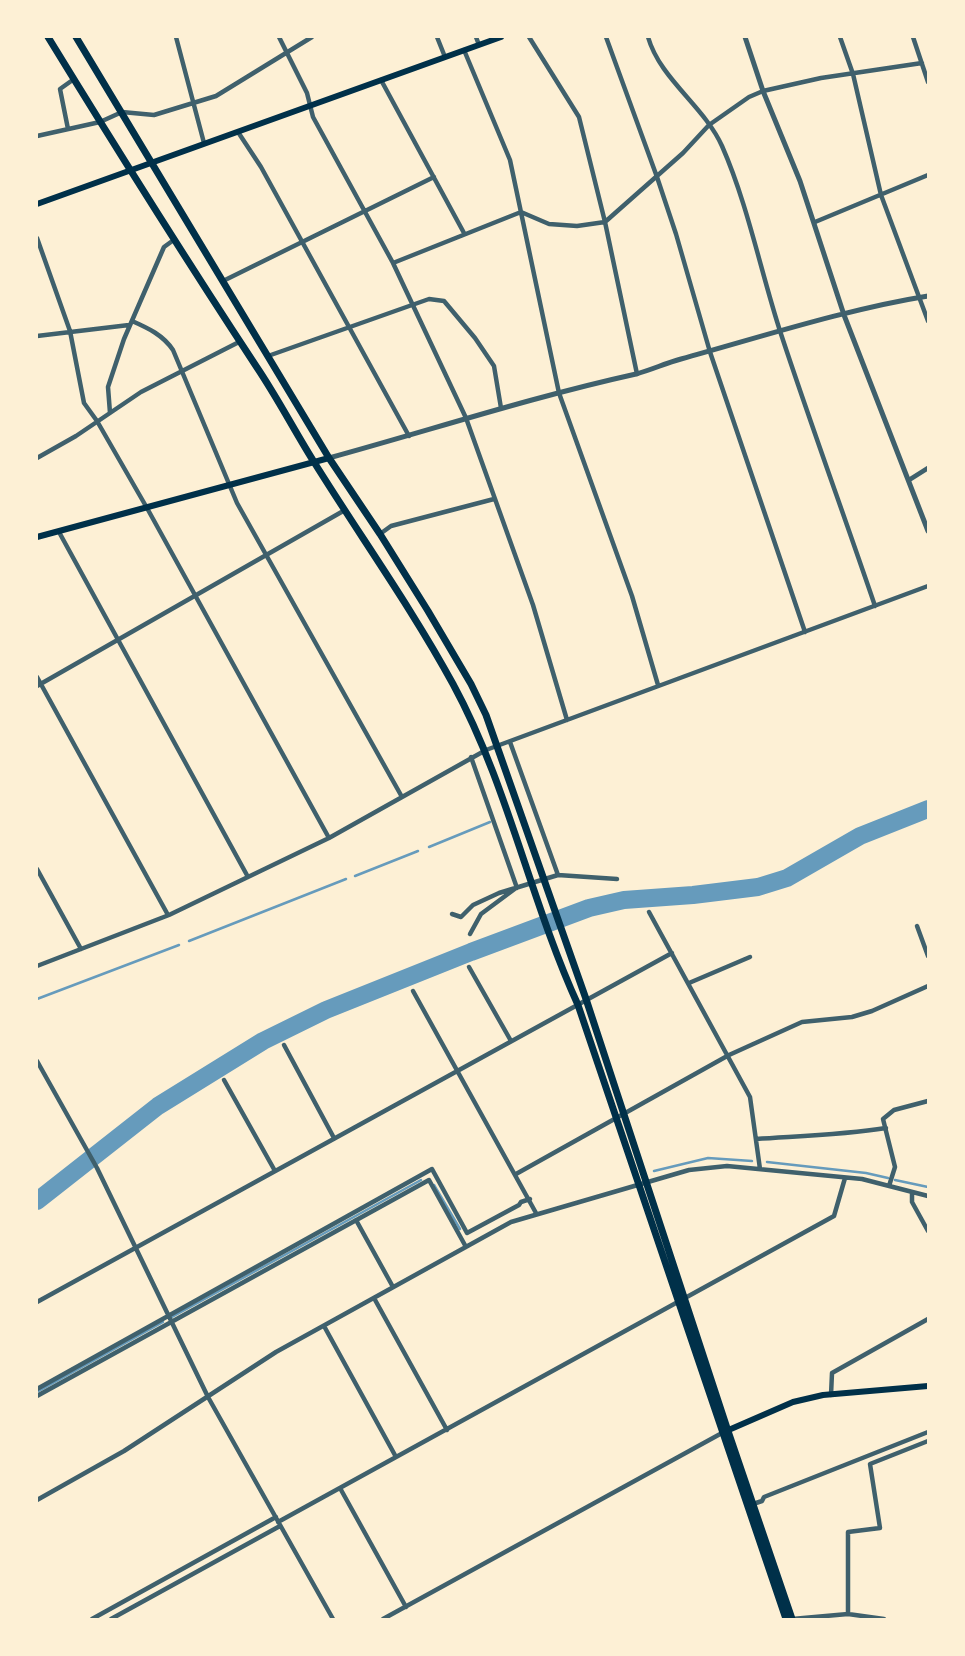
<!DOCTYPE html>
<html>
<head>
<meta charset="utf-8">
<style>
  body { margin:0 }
  #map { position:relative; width:965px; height:1656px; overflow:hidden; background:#fdf0d5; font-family:Barlow,sans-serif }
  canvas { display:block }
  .frame { position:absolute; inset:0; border:38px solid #fdf0d5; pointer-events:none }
</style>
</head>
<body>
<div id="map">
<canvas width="965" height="1656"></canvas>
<div class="frame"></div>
</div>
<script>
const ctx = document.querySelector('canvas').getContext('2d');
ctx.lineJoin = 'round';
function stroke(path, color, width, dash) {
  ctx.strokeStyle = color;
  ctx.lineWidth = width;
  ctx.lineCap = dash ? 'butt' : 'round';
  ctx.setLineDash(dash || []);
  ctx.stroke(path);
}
stroke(new Path2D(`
  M 429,847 L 490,822
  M 355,876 L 418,851
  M 189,941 L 346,879
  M 37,999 L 179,945
  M 767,1162 L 866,1173 L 888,1178
  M 654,1171 L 708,1158 L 752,1161
  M 895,1180 L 928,1187
  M 434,1185 L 460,1229
  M 172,1317 L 421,1180
  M 37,1392 L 163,1322`), '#669bbc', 2.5);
stroke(new Path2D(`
  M 37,1201 L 158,1106 L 263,1041 L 326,1010 L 471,952 L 589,908 L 624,900 L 693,895 L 758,887 L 787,878 L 860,836 L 928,809`), '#669bbc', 18);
stroke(new Path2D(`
  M 176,37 L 204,143
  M 279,37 L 307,93 L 313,117 L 393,263 L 466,418 L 533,605 L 567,720
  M 437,37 L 445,57
  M 476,37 L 479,45
  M 529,37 L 579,117 L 605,222 L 637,374
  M 606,37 L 657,177 L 676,234 L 710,352 L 805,632
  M 648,37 C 660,79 704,106 722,146 C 748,205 761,273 781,334 C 811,425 844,515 875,606
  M 840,37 L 853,74 L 881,195 L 928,321
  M 913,37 L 928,82
  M 464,50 L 510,160 L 559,393 L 632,596 L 658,685
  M 381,80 L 464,233
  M 68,129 L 60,89 L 74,79
  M 238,132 L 261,167 L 409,436
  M 37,136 L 100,122 L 122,112 L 154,115 L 216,96 L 312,37
  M 815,222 L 928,175
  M 37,238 L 70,331 L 84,403 L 97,421 L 147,508 L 329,838
  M 393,263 L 521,212 L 549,224 L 577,226 L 605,222 L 683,153 L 709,125 L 749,97 L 763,91 L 821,78 L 922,63
  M 223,281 L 434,177
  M 132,321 C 148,328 163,335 173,350 L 237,503 L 402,797
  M 37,336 L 129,325
  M 268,356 L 429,299 L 444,301 L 475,338 L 494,366 L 501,408
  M 110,413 L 108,387 L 124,339 L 164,247 L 175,239
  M 37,458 L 76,436 L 141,392 L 239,342
  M 909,480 L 928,468
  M 59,532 L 248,877
  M 380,534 L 391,526 L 494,499
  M 37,677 L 168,915
  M 37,686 L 345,510
  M 510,742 L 558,875
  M 471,757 L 517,888
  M 37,869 L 81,949
  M 649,912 L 750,1097 L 760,1169
  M 452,914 L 461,917 L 473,905 L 499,893 L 558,875 L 617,879
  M 917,926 L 928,956
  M 470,934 L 481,914 L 516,888
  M 37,966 L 169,915 L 329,838 L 486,750 L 928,586
  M 469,967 L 511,1041
  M 689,983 L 750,957
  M 413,991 L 536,1213
  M 284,1045 L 334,1138
  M 37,1061 L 97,1168 L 208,1397 L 333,1619
  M 224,1080 L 275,1171
  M 756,1139 C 799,1136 842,1135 886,1128
  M 516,1174 L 729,1055 L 802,1022 L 852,1017 L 872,1011 L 928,986
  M 889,1186 L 895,1167 L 883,1119 L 894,1110 L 928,1101
  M 912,1192 L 912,1202 L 928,1231
  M 356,1220 L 393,1287
  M 374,1298 L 447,1430
  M 37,1302 L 672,953
  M 324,1326 L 396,1457
  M 37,1389 L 432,1169 L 467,1233 L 519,1205 L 521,1202 L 530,1199
  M 831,1395 L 832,1373 L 928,1319
  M 37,1396 L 429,1180 L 466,1247
  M 340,1488 L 406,1607
  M 37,1500 L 124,1451 L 276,1352 L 511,1222 L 689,1170 L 727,1166 L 862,1179 L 928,1196
  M 753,1504 L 762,1501 L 764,1497 L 928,1432
  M 278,1522 L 834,1216 L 845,1178
  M 848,1614 L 848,1532 L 880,1528 L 870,1464 L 928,1441
  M 92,1619 L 276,1517
  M 111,1619 L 280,1526
  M 383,1619 L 722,1433
  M 792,1619 L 848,1614 L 884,1619`), '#3f606c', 4.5);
stroke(new Path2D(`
  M 745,37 L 763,91 L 800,181 L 844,315 L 928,531
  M 329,458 C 431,430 532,397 636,374 C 651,370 666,363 681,359 C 761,337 847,309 928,296`), '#3f606c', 5);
stroke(new Path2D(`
  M 37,204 L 501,37
  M 37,537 L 329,458
  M 724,1432 L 793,1402 L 823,1395 L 928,1386`), '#003049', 6);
stroke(new Path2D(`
  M 48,37 C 116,148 185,258 256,366 C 277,397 294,430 314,462 C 360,536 411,607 453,684 C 508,785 530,900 578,1005 L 786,1619
  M 76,37 L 329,458 L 380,534 L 428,611 L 471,684 L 486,715 L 586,999 L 728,1431 L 792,1619`), '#003049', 7);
</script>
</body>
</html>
